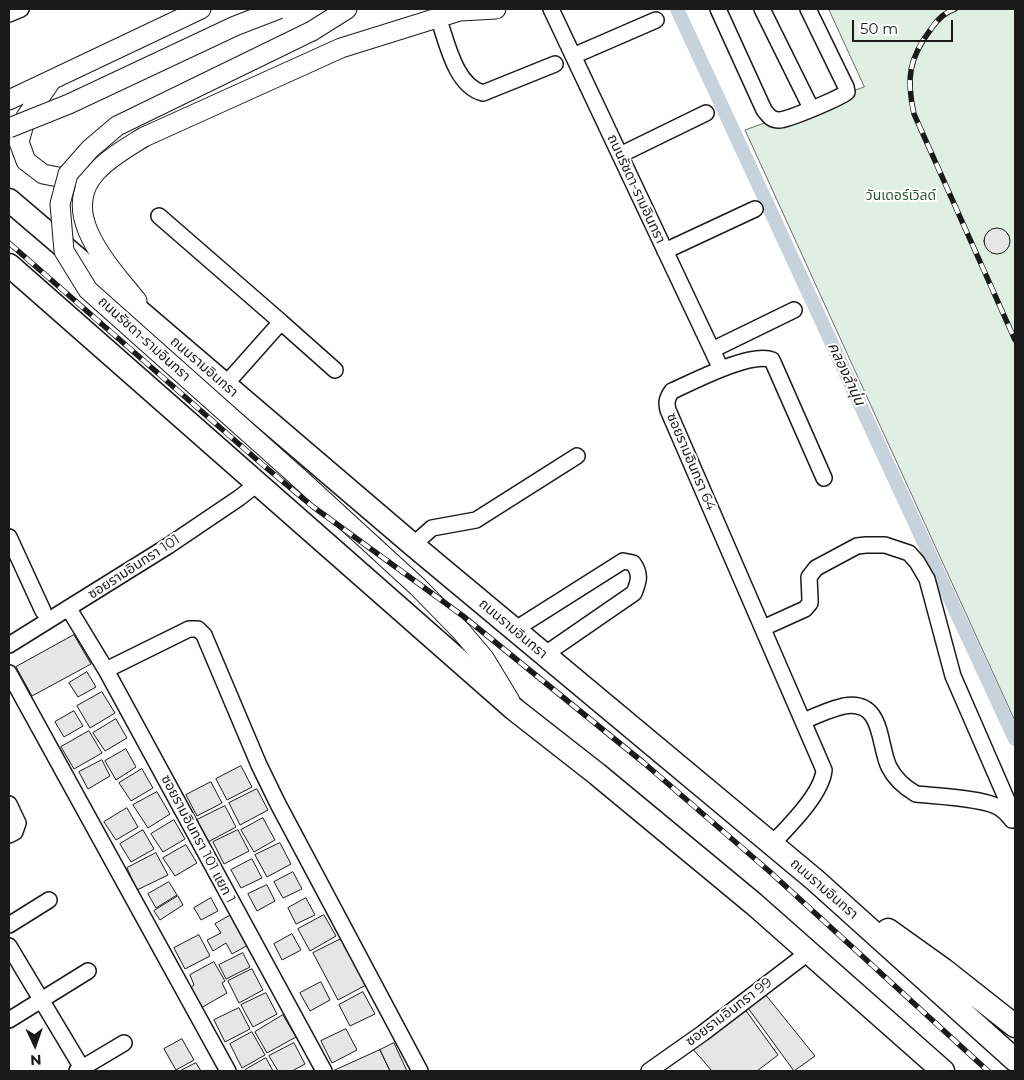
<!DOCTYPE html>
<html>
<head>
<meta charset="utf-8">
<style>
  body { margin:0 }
  #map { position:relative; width:1024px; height:1080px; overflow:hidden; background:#fff; font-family:Montserrat,sans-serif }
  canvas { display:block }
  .frame { position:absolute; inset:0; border:10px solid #1a1a1a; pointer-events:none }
  .north { position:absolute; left:10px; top:1020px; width:50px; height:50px; -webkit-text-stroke:4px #fff; paint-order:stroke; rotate:177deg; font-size:14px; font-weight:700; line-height:20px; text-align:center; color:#1a1a1a }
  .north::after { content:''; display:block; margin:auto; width:18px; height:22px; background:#1a1a1a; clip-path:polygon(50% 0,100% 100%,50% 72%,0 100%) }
  .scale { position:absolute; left:852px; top:20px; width:101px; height:22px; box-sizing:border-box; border:2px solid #1a1a1a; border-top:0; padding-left:6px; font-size:15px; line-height:18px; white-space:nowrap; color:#1a1a1a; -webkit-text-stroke:4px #fff; paint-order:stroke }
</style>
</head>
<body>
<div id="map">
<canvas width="1024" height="1080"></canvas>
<div class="frame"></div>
<div class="north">N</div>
<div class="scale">50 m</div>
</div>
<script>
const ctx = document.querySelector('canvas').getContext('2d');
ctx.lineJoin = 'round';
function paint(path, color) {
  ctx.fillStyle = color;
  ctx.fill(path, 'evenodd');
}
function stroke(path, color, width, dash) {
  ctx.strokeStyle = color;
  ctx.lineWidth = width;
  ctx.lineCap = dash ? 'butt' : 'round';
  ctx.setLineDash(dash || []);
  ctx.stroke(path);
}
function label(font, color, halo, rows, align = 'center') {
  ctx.font = font + ' Montserrat,"Noto Sans Thai",sans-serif';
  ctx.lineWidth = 4;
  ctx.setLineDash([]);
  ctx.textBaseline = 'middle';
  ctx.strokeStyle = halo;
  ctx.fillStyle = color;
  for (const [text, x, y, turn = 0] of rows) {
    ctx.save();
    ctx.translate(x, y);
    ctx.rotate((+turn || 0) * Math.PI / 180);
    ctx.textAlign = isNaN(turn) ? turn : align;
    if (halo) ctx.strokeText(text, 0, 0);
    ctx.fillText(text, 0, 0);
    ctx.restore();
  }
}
const green = new Path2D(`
  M 829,9 L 1015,9 L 1015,721 L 745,130 L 864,87 Z`);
paint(green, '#e0efe3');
stroke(green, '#6a6a6a', 1);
stroke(new Path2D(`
  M 677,9 L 1015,739`), '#c6d2dc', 14);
const building = new Path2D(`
  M984 241a13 13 0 1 1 26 0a13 13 0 1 1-26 0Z
  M 74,635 L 91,664 L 32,696 L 16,667 Z
  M 87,672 L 96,687 L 78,697 L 69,683 Z
  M 102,692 L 115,713 L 90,728 L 77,706 Z
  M 74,711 L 83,726 L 64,737 L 55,722 Z
  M 116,719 L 127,738 L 105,751 L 93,733 Z
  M 89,731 L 102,753 L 74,769 L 61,747 Z
  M 126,749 L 136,767 L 116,780 L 105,761 Z
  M 102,760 L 110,776 L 88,789 L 79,772 Z
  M 241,766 L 252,787 L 227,800 L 216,779 Z
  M 142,769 L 153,788 L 131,801 L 119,783 Z
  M 211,782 L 222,803 L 197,816 L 186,795 Z
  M 257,789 L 268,810 L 240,825 L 229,803 Z
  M 157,792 L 170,814 L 148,828 L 133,805 Z
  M 225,806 L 236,827 L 208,842 L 197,820 Z
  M 127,808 L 138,827 L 116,840 L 104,822 Z
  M 263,818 L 275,840 L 254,852 L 241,830 Z
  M 174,820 L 185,839 L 163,852 L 151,834 Z
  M 143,830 L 154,849 L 131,862 L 120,844 Z
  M 238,830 L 249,851 L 224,864 L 213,842 Z
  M 280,843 L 291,864 L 267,877 L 255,855 Z
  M 186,845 L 197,863 L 175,876 L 163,858 Z
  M 156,853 L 168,875 L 137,890 L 127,868 Z
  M 252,859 L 262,878 L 241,888 L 231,870 Z
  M 293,872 L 302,889 L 283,898 L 274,882 Z
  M 169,882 L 177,895 L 156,908 L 148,894 Z
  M 267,885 L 275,901 L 257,911 L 248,894 Z
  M 178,896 L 183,905 L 160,920 L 154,911 Z
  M 211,898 L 218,911 L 201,920 L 194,908 Z
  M 306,898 L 315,915 L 296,924 L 288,908 Z
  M 231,915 L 248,945 L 232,954 L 226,943 L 213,951 L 207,940 L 221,933 L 215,924 Z
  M 324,915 L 336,936 L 310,951 L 298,929 Z
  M 292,934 L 301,950 L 282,960 L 274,944 Z
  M 199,935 L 210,956 L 185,969 L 174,948 Z
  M 341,939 L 366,985 L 338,1000 L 313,953 Z
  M 243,953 L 250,967 L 226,979 L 219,965 Z
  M 214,962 L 225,981 L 222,983 L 227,993 L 201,1008 L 189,989 L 194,985 L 190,975 Z
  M 252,969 L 263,990 L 239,1003 L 228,981 Z
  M 321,982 L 330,1000 L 310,1011 L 300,993 Z
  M 363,992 L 375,1014 L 350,1026 L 339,1005 Z
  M 266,993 L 277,1014 L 253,1027 L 241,1005 Z
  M 765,994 L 815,1056 L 794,1071 L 748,1008 Z
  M 239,1008 L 250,1029 L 225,1042 L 214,1020 Z
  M 744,1008 L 778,1055 L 757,1071 L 712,1071 L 692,1048 Z
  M 283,1015 L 296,1037 L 267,1053 L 255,1032 Z
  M 346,1029 L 357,1050 L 332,1063 L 321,1041 Z
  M 252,1032 L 265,1055 L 242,1068 L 230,1044 Z
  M 182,1039 L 194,1060 L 176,1070 L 164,1049 Z
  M 294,1043 L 305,1064 L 292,1071 L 278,1071 L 269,1056 Z
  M 394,1043 L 407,1071 L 390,1071 L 380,1050 Z
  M 380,1050 L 390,1071 L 333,1071 Z
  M 266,1058 L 273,1071 L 245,1071 L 245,1070 Z
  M 196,1063 L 201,1071 L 180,1071 Z`);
paint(building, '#e6e6e6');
stroke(building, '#1a1a1a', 1);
const minor = new Path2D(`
  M 551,9 L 721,369
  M 718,9 L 764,110 C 768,115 771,120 779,120 C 788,120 840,98 847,92 L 846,87 L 808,9
  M 762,9 L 811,108
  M 9,14 L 21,9
  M 438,17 C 447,42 455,86 483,93 L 555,64
  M 573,56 L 656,20
  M 620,155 L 706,113
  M 159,216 L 281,322 L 225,385
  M 665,251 L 755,209
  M 281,322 L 335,370
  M 712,350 L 794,310
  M 9,537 L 43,611
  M 413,545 L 432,528 L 476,520 L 577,456
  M 69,609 L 106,670 L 324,1071
  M 763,628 L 805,609 L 810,603 L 810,599 L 809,577 L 816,568 L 857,546 L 866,545 L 885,545 L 909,553 L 917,562 L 927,579 L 953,676 L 1010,807 L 1012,820
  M 514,630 L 623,561 L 633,563 C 641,574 639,581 634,593 L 544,655
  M 9,645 L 168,546 L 239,498 L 257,484
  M 106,670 L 189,629 L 198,629 L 204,635 L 259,765 L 278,804 L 420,1071
  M 9,673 L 228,1071
  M 804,721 C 817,715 831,709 844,706 C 884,699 878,745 889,767 C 895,779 904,787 916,794 C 935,796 983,798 998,807 C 1004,810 1008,815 1012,820
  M 9,804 L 18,823 L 15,832 L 9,835
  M 772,844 C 788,827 822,794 824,770 L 668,410 C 666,402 667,398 672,391 C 693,382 751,351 772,360 L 824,478
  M 9,925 L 49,900
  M 9,946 L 82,1068
  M 9,1020 L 88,971
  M 77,1071 L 124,1043
  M 649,1071 L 703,1033 L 809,952`);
const major = new Path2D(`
  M 460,11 L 496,9
  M 312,31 L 347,9
  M 51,81 L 26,117 L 19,142 L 26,161 L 43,174 L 58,177 L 74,177 L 83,175
  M 9,100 L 201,9
  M 137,301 C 111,268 56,213 97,171 C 110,157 128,147 144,137 L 341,48 L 466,9
  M 298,477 L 418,587 L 461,631 L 484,658 L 510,701`);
const highway = new Path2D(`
  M 9,200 L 413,545 L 815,880 L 1015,1060
  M 9,265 L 514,709 L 597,774 L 754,904 L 943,1071
  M 888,930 L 944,970 L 1015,1026`);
stroke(minor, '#1a1a1a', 18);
stroke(major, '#1a1a1a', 21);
stroke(highway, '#1a1a1a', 25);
stroke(minor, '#fff', 15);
stroke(major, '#fff', 19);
stroke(highway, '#fff', 22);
const rail = new Path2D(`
  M 955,9 C 945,12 937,20 931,29 C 909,58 906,78 914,114 L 1015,340
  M 9,243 L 263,465 L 312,506 L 463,616 L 644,763 L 769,871 L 988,1071`);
stroke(rail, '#1a1a1a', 5.5);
stroke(rail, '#fff', 4, [11]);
const majorBridge = new Path2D(`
  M 9,128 L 69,104 L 235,26 L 279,9
  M 298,477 L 88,290 L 64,251 L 60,204 L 68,174 L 90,149 L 117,126 L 312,31`);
stroke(majorBridge, '#1a1a1a', 21, []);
stroke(majorBridge, '#fff', 19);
label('14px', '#1a1a1a', '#fff', [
  ["ถนนรัชดา-รามอินทรา",636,189,65],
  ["ถนนรัชดา-รามอินทรา",144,339,42],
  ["ถนนรามอินทรา",204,367,41],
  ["ซอยรามอินทรา 64",691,462,67],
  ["ซอยรามอินทรา 101",134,567,-33],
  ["ถนนรามอินทรา",513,629,40],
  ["ซอยรามอินทรา 101 แยก 1",198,839,62],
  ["ถนนรามอินทรา",824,889,41],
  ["ซอยรามอินทรา 99",729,1012,-37]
]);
label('14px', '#2b5a34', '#fff', [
  ["วันเดอร์เวิลด์",901,196]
]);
label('italic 15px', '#1a1a1a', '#fff', [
  ["คลองลำนุ่น",846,374,65]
]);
</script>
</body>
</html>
